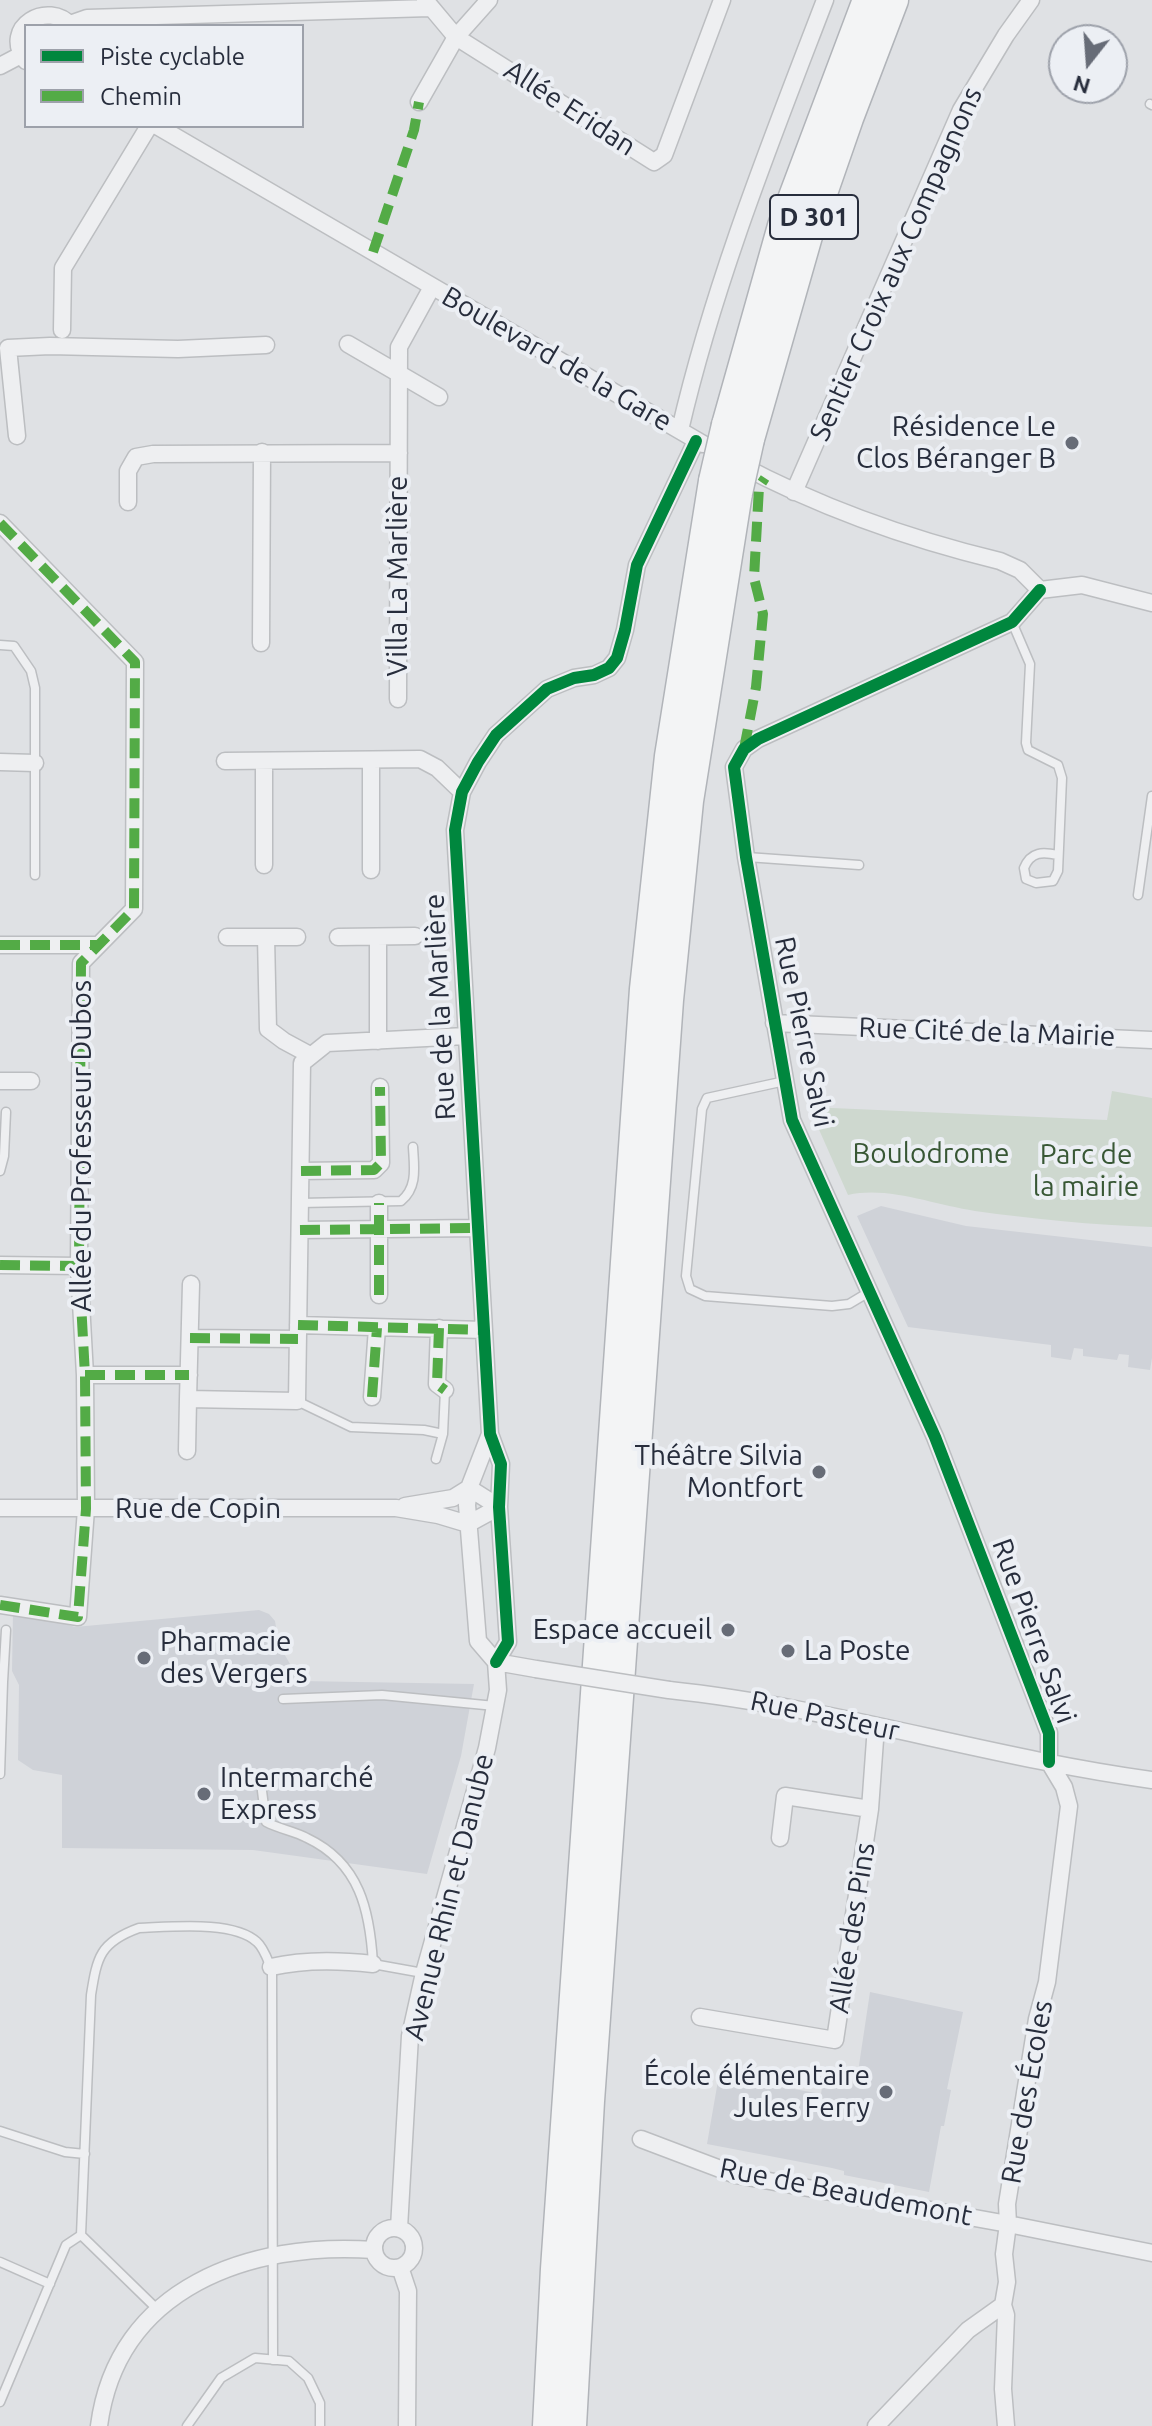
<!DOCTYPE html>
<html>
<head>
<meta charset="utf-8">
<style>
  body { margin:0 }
  #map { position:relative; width:1152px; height:2426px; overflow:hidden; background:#dfe1e4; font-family:Ubuntu,sans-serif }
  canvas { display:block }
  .legend { position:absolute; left:24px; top:24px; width:280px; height:104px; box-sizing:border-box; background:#eceff4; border:2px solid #9da1aa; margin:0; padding:10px 14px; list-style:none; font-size:24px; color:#272d3c }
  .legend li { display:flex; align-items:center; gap:16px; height:40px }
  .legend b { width:40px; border:2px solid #9da1aa }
  .north { position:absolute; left:1048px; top:24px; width:80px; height:80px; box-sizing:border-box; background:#eceff4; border:2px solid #9da1aa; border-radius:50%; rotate:197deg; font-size:22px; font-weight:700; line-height:32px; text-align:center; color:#272d3c }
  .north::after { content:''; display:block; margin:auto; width:28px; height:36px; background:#676c77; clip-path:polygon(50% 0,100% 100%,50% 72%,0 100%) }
</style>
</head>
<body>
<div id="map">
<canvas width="1152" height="2426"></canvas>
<ul class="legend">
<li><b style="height:10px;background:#00873e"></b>Piste cyclable</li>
<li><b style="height:10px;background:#53ab46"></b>Chemin</li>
</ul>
<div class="north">N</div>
</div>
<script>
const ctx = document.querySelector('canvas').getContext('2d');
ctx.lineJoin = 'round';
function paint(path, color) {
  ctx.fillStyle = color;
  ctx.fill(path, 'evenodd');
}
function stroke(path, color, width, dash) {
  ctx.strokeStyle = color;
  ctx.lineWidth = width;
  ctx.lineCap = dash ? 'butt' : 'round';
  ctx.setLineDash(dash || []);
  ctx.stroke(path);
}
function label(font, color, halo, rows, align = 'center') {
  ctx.font = font + ' Ubuntu,sans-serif';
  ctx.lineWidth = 8;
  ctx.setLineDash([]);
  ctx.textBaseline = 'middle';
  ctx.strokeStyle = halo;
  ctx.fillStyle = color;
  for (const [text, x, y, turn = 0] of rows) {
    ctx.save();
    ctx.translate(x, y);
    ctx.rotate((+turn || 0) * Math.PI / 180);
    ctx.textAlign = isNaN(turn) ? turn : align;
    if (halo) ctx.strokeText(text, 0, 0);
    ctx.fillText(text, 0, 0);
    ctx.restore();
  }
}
paint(new Path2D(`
  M 881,1206 L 966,1226 L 1152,1247 L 1152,1358 L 1150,1370 L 1128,1367 L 1129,1355 L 1119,1354 L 1117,1360 L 1083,1356 L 1083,1349 L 1074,1348 L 1071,1360 L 1051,1357 L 1051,1345 L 908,1327 L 857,1216 Z
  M 259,1610 L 269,1614 L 275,1621 L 279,1645 L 300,1681 L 474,1684 L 461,1756 L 427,1874 L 253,1850 L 62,1848 L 62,1775 L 33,1770 L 18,1760 L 19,1685 L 12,1671 L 13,1613 L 38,1616 L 75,1627 Z
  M 870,1992 L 963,2012 L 947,2089 L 951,2090 L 944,2126 L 941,2126 L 929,2192 L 844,2175 L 844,2171 L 832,2168 L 707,2144 L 719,2075 L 821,2094 L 825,2066 L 858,2072 Z`), '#cfd2d8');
paint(new Path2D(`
  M 1112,1091 L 1152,1098 L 1152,1227 C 1093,1225 1033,1219 975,1211 C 934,1205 889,1186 848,1195 L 809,1107 L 1107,1120 Z`), '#ced8cf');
const lane = new Path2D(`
  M 1150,104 L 1152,105
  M 1012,622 L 1030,664 L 1026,743 L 1028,750 L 1058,765 L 1062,778 L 1058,871 L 1053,881 L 1036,883 L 1026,879 L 1024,868 C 1031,851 1043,852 1058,855
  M 0,645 L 14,646 L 31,671 L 35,688 L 35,875
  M 747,857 L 859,865
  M 1138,895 L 1152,796
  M 785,1081 L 707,1098 L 702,1109 L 686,1276 L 690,1289 L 705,1296 L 832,1306 L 849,1304 L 869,1292
  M 0,1171 L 4,1156 L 6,1112
  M 300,1203 L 401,1201 C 418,1187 414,1167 413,1147
  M 297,1401 L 351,1427 L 424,1430 L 443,1434
  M 436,1459 L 443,1434 L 445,1390
  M 0,1682 L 3,1682 L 0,1774
  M 3,1682 L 6,1630
  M 283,1699 L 382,1695 L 495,1706
  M 262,1791 L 266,1822 C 279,1829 294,1831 307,1838 C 360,1863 370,1911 373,1964 L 423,1973
  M 0,2131 L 65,2152 L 85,2154
  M 81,2235 L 91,1995 C 97,1957 100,1942 139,1928 C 170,1927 234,1920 257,1942 C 264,1948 268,1961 272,1970 L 273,2360
  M 81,2235 L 157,2309
  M 0,2262 L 50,2284
  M 0,2402 L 66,2245 L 81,2235
  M 187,2426 L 221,2378 L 255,2358 L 289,2361 L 308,2378 L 320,2403 L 320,2426`);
const street = new Path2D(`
  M 425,0 L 456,37 L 654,162 L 664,155 L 722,0
  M 70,24 L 87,18 L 430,8
  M 26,61 C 0,26 49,0 71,26
  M 0,66 L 19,56
  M 419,102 L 456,37 L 489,0
  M 157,126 L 703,444
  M 62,330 L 63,268 L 149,126
  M 348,344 L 439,397
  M 680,430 C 714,283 771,141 825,0
  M 17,436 L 8,348 L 50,346 L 178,349 L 266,345
  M 737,463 C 819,507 909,539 1000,561 L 1020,570 L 1040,590 L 1082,585 L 1152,603
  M 794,492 L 961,110 L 1006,35 L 1031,0
  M 128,502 L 128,471 L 136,457 L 153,454 L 399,453
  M 0,523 L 135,662 L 134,909 L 81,963 L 79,1266 L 85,1375 L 86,1509 L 78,1617 L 0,1605
  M 1040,590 L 1012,622 L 758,739 L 744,749 L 734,767 L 746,857 L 792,1120 L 935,1437 L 1049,1733 L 1049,1762
  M 261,643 L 262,452
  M 398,699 L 399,347 L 432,287
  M 225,761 L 420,759 L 437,768 L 462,792
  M 0,762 L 35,763
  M 264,865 L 264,761
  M 371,870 L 371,760
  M 227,937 L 297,937
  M 266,937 L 268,1029 L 284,1041 L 310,1055
  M 338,937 L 415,936
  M 0,945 L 98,945
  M 774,1023 L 1152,1040
  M 378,1041 L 378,937
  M 0,1081 L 31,1081
  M 301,1171 L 374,1170 L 381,1163 L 380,1087
  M 300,1230 L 477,1228
  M 0,1265 L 79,1266
  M 379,1295 L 379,1203
  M 298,1325 L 484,1330
  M 439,1328 L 437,1384 L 445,1390
  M 190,1338 L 298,1339
  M 85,1375 L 189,1375
  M 372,1397 L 377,1328
  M 188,1399 L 191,1284
  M 490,1434 L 469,1488 L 467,1505 L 478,1641 L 496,1662
  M 187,1451 L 188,1399 L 297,1401 L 302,1063 L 327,1043 L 466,1036
  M 405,1506 L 453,1498 L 469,1488 L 499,1507 L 468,1524
  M 0,1508 L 396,1508 L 438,1515 L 468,1524
  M 496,1662 L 508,1642 L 499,1507 L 501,1464 L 490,1434 L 455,830 L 462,792 L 478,762 L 496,735 L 547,689 L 574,678 L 594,675 L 609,668 L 617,658 L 625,630 L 637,565 L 696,441
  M 496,1662 L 536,1669
  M 669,1690 C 832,1707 990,1758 1152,1780
  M 780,1838 L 785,1796 L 870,1809
  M 271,1967 C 305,1959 338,1960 373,1964
  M 700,2017 L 835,2040 L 870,1809 L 876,1726
  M 641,2139 L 736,2175 L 1008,2224 L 1152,2253
  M 399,2228 L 410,2036 L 424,1973 L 487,1748 L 498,1690 L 496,1662
  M374 2248a20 20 0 1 1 40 0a20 20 0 1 1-40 0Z
  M 400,2267 L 408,2291 L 407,2426
  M 99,2426 C 117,2287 251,2241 374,2250
  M 876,2426 L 968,2330 L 1003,2305
  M 1006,2426 L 1003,2389 L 1006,2315 L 1003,2305 L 1007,2282 L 1004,2254 L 1008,2224 L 1007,2204 L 1037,2019 L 1047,1982 L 1069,1806 L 1064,1787 L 1049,1762`);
const highway = new Path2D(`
  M 727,425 L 783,226 L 868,0
  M 749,439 L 807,236 L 848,118 L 893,0
  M 548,2426 L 556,2269 L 645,989 L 670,756 L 714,481
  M 571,2426 L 589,2101 L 668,1000 L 688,801 L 737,493`);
stroke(lane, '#bcbec1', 11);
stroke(street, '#bcbec1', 19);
stroke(highway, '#b1b4b9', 33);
stroke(lane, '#eeeff1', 8);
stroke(street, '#eeeff1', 16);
stroke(highway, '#f3f4f5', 30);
const streetBridge = new Path2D(`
  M 536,1669 L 669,1690`);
const highwayBridge = new Path2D(`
  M 714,481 L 727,425
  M 737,493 L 749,439`);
stroke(streetBridge, '#bcbec1', 19, []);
stroke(highwayBridge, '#b1b4b9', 33, []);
stroke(streetBridge, '#eeeff1', 16);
stroke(highwayBridge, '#f3f4f5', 30);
stroke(new Path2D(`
  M 373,252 L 414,130 L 419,102
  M 0,523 L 135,662 L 134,909 L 81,963 L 79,1266 L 85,1375 L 86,1509 L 78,1617 L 0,1605
  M 744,749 L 756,687 L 763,614 L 754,578 L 759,487 L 765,478
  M 0,945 L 98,945
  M 301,1171 L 374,1170 L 381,1163 L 380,1087
  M 300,1230 L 477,1228
  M 0,1265 L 79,1266
  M 379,1295 L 379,1203
  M 298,1325 L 484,1330
  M 439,1328 L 437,1384 L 445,1390
  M 190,1338 L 298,1339
  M 85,1375 L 189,1375
  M 372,1397 L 377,1328`), '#53ab46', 10, [20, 10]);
stroke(new Path2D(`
  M 1040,590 L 1012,622 L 758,739 L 744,749 L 734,767 L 746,857 L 792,1120 L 935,1437 L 1049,1733 L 1049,1762
  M 496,1662 L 508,1642 L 499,1507 L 501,1464 L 490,1434 L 455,830 L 462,792 L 478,762 L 496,735 L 547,689 L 574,678 L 594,675 L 609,668 L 617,658 L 625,630 L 637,565 L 696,441`), '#00873e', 12);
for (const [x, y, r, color] of [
  [1072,443,8,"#676c77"],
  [819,1472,8,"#676c77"],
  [728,1630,8,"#676c77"],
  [788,1651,8,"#676c77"],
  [144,1658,8,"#676c77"],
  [204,1794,8,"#676c77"],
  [886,2092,8,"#676c77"]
]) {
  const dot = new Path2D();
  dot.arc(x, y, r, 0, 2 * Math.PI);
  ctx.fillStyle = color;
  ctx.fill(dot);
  stroke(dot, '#eceff4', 3);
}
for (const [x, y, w] of [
  [814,217,88]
]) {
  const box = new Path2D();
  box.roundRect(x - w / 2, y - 22, w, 44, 6);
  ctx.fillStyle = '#eceff4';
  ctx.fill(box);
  stroke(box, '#272d3c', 2);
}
label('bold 26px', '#272d3c', null, [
  ["D 301",814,217]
]);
label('28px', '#272d3c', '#eceff4', [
  ["Allée Eridan",570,108,33],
  ["Sentier Croix aux Compagnons",896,264,-66],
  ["Boulevard de la Gare",557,359,30],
  ["Villa La Marlière",398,576,-90],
  ["Rue de la Marlière",440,1007,-93],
  ["Rue Pierre Salvi",804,1032,78],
  ["Rue Cité de la Mairie",987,1032,2],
  ["Allée du Professeur Dubos",82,1146,-90],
  ["Rue de Copin",198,1509],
  ["Rue Pierre Salvi",1034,1631,70],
  ["Rue Pasteur",825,1716,12],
  ["Avenue Rhin et Danube",449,1897,-76],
  ["Allée des Pins",852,1928,-81],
  ["Rue des Écoles",1027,2092,-80],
  ["Rue de Beaudemont",846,2192,11]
]);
label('28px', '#272d3c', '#eceff4', [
  ["Résidence Le",1056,427],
  ["Clos Béranger B",1056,459],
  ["Théâtre Silvia",803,1456],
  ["Montfort",803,1488],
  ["Espace accueil",712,1630],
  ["Pharmacie",160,1642,"left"],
  ["des Vergers",160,1674,"left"],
  ["La Poste",804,1651,"left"],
  ["Intermarché",220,1778,"left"],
  ["Express",220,1810,"left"],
  ["École élémentaire",870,2076],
  ["Jules Ferry",870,2108]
], 'right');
label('28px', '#385735', '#eceff4', [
  ["Boulodrome",931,1154],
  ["Parc de",1086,1155],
  ["la mairie",1086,1187]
]);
</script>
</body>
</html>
